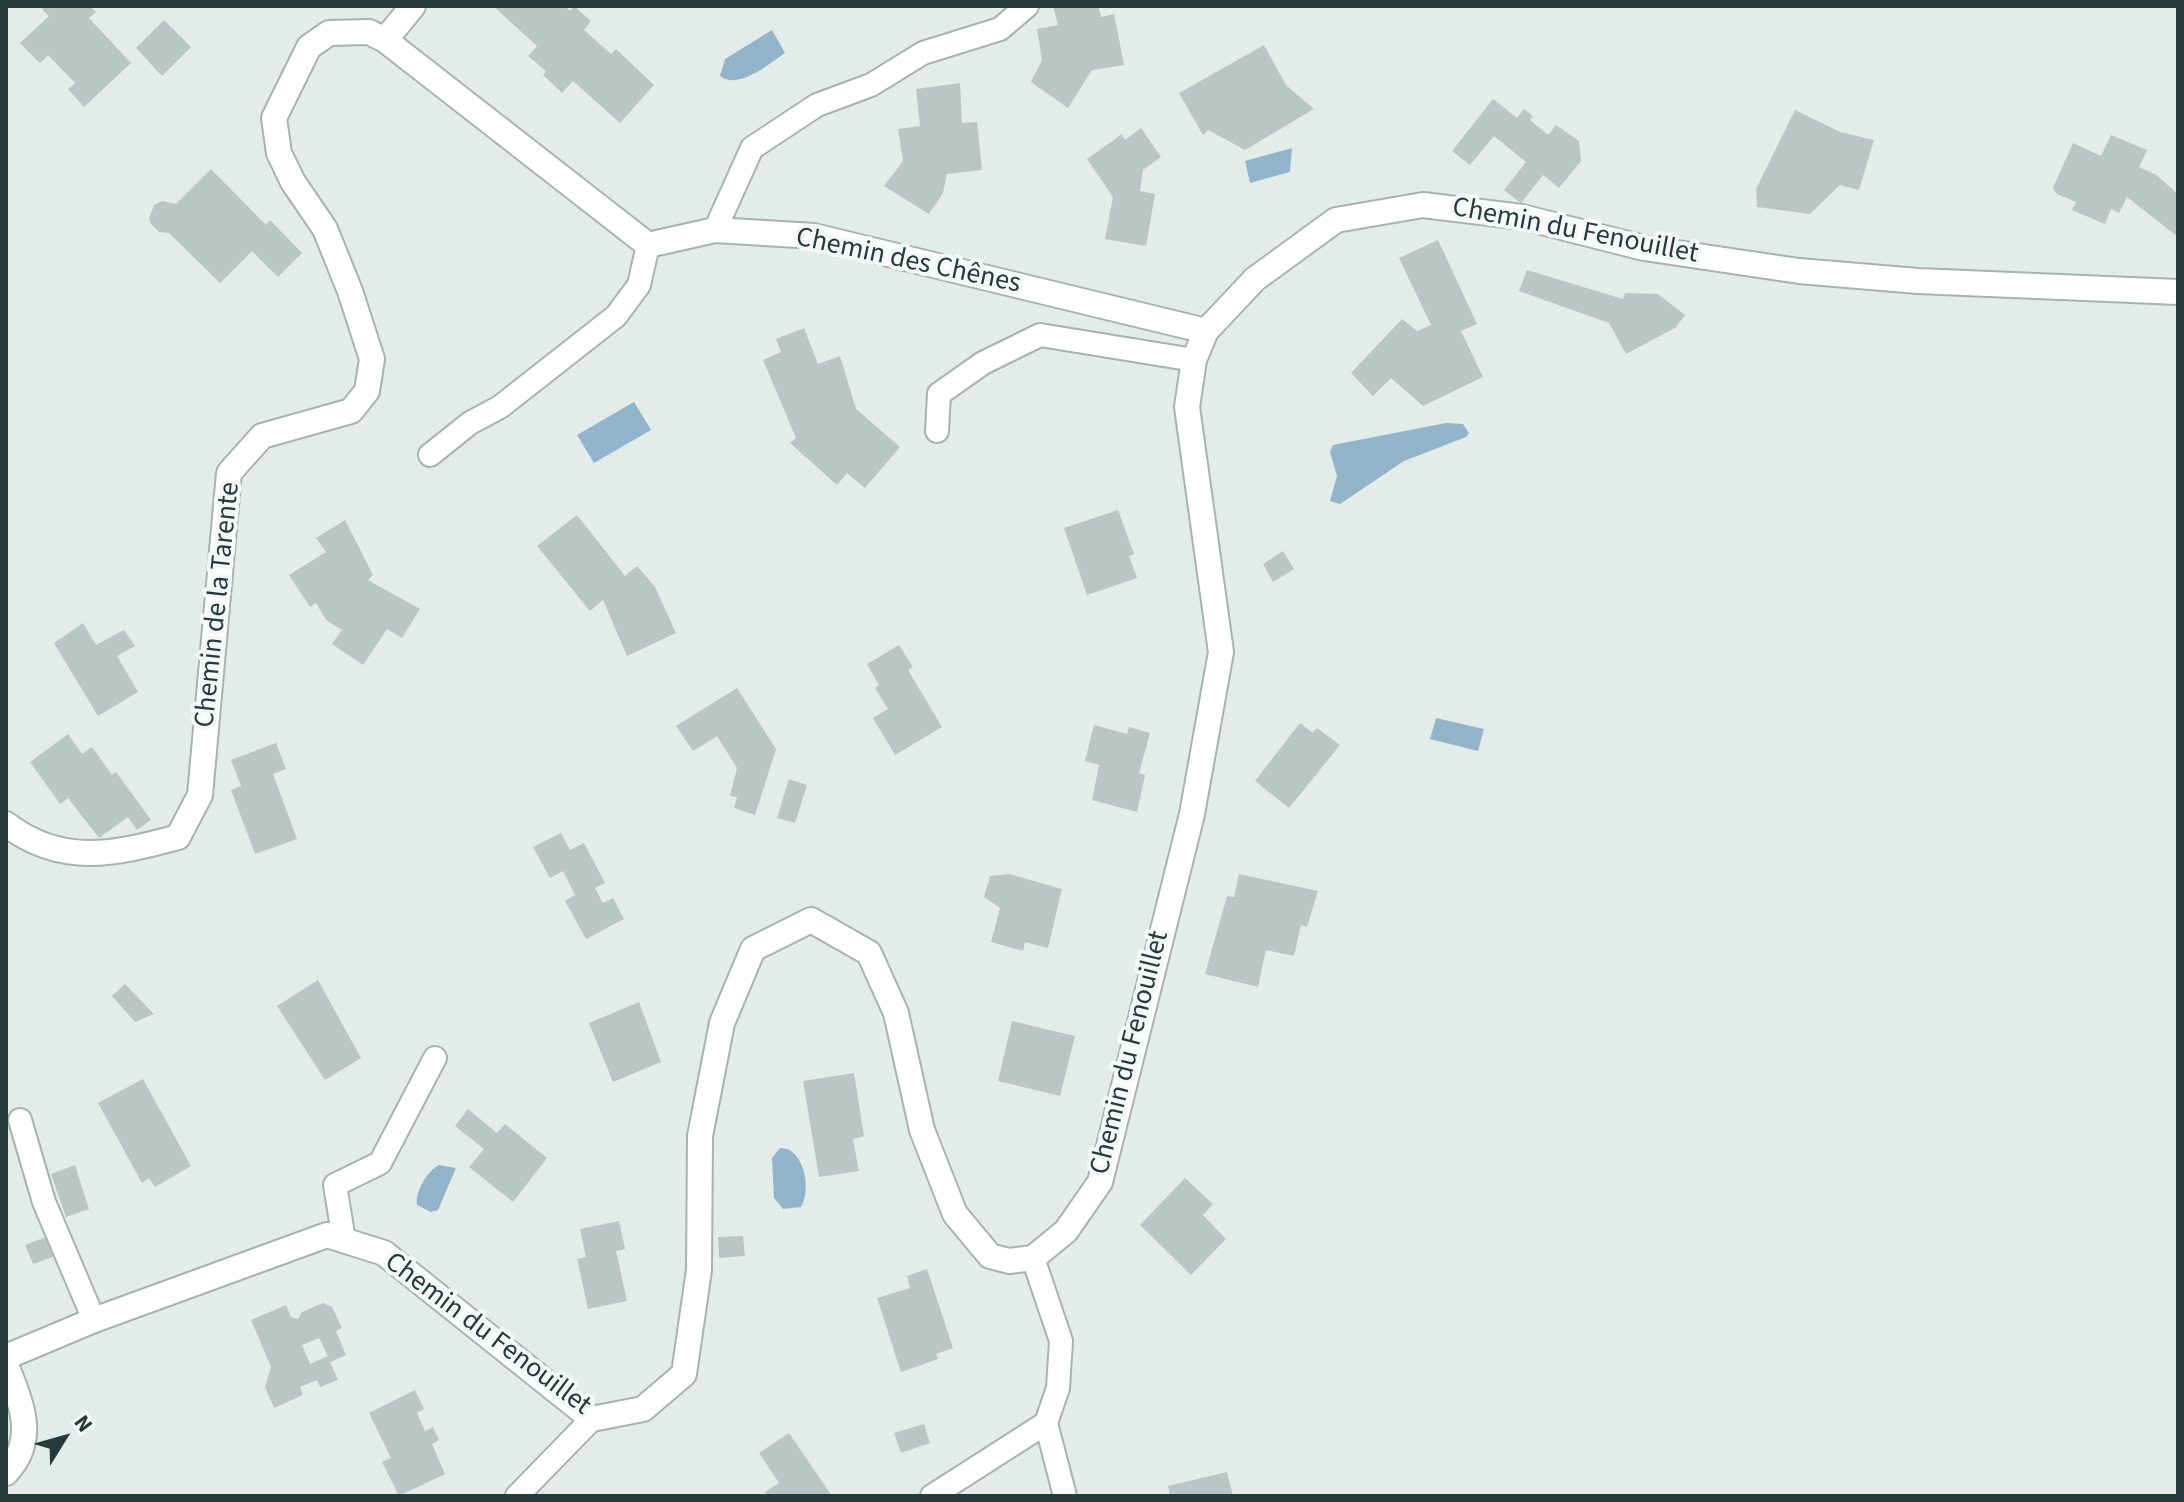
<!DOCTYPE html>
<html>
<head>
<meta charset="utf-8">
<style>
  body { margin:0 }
  #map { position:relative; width:2184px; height:1502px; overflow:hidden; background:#e4ecea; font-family:"Source Sans 3",sans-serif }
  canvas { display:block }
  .frame { position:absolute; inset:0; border:8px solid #253b3b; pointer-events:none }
  .north { position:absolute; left:24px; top:1398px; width:80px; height:80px; -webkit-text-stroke:6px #f4f8f7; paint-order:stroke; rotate:53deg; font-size:22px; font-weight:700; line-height:32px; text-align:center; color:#253b3b }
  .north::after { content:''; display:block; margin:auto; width:28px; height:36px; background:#253b3b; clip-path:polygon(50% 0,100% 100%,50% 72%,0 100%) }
</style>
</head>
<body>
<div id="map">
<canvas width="2184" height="1502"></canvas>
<div class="frame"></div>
<div class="north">N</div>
</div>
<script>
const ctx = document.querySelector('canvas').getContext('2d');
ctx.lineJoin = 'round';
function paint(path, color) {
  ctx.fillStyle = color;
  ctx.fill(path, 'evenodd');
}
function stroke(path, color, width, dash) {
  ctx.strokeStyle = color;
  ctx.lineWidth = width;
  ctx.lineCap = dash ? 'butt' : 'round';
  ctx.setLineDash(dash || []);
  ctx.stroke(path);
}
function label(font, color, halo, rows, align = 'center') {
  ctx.font = font + ' "Source Sans 3",sans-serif';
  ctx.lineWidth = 8;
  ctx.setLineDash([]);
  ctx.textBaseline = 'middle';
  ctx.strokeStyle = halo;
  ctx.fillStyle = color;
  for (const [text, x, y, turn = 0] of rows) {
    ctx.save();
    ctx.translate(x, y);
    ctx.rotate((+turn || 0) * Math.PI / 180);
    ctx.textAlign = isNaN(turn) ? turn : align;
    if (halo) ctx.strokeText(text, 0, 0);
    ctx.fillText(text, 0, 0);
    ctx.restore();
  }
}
paint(new Path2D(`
  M 772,30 L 785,53 C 767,65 739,90 720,76 L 725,59 Z
  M 1292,148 L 1290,172 L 1250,183 L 1245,161 Z
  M 634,402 L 651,430 L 594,463 L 577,435 Z
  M 1446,423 L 1463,424 L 1469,433 L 1466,437 L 1404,461 L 1340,504 L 1330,501 L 1337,476 L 1330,452 L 1333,445 Z
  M 1436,718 L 1484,729 L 1478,751 L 1430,739 Z
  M 780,1148 C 804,1147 812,1190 801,1207 L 783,1209 L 774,1198 L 772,1158 Z
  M 439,1165 L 456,1168 L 438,1210 L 431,1212 L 417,1205 C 415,1192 427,1171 439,1165 Z`), '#92b4cb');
paint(new Path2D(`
  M 46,6 L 90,6 L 96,12 L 89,18 L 131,63 L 84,107 L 68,89 L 75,83 L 48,55 L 40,63 L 20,43 L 49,16 L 42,9 Z
  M 493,6 L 565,6 L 570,11 L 574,6 L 591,21 L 584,30 L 611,54 L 616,49 L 654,85 L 620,123 L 573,81 L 562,93 L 543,75 L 546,71 L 528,56 L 537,46 Z
  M 1053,6 L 1098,6 L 1101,17 L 1114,14 L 1124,65 L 1092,70 L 1068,108 L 1031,82 L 1042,60 L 1037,29 L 1058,25 Z
  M 164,20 L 191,47 L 162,76 L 136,48 Z
  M 1264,45 L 1286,85 L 1314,109 L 1245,150 L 1208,130 L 1203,135 L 1179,93 Z
  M 960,83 L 962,123 L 977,122 L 982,170 L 947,174 L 943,193 L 929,214 L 884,186 L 903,161 L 898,129 L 920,126 L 916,89 Z
  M 1493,99 L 1517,118 L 1524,109 L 1533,116 L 1530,120 L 1548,135 L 1556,125 L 1579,141 L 1581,161 L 1559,188 L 1543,175 L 1521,203 L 1504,190 L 1526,162 L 1494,136 L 1470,165 L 1452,151 Z
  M 1795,110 L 1840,132 L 1874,140 L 1859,190 L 1840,185 L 1810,214 L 1757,207 L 1756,189 Z
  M 1141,128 L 1161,157 L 1143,170 L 1140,191 L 1155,194 L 1146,246 L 1105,239 L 1113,197 L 1087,159 L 1122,134 L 1125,140 Z
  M 2111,135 L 2147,150 L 2139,167 L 2155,174 L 2178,194 L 2178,237 L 2127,197 L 2119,213 L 2111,209 L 2105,224 L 2072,210 L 2076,202 L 2057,194 L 2053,188 L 2073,143 L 2101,156 Z
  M 211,169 L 266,225 L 270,220 L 302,253 L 278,277 L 252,251 L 220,283 L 169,233 L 159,232 L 151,224 L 149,218 L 154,205 L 162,201 L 176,204 Z
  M 1438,240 L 1477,324 L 1461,331 L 1483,377 L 1423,406 L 1391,378 L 1373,396 L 1351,373 L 1402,319 L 1417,331 L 1431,325 L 1399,258 Z
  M 1527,270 L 1623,299 L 1625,293 L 1658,294 L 1685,315 L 1675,328 L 1626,354 L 1609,323 L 1519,291 Z
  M 804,328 L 818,364 L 840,356 L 856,409 L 900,447 L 865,488 L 847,473 L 837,485 L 790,443 L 796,438 L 763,360 L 781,352 L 776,339 Z
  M 1118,510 L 1134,554 L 1129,556 L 1137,578 L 1087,595 L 1064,528 Z
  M 577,515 L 625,576 L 637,566 L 655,587 L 676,633 L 627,656 L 603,600 L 590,611 L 537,546 Z
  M 345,520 L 373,575 L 368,580 L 420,609 L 402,638 L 387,629 L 363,665 L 332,644 L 342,630 L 326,620 L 316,603 L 310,607 L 289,575 L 326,552 L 316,538 Z
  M 1283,551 L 1294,569 L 1273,582 L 1263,564 Z
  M 83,623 L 96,645 L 124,630 L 135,646 L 117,656 L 138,692 L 98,716 L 54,643 Z
  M 899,645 L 913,667 L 908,670 L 942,727 L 895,755 L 873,718 L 888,709 L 875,688 L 879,685 L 867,664 Z
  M 737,688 L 776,749 L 755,815 L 734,808 L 737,797 L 730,796 L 737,768 L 717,736 L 693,751 L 676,726 Z
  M 1300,723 L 1313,733 L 1317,728 L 1340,745 L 1289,808 L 1255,781 Z
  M 1094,725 L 1127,734 L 1129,727 L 1150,733 L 1139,773 L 1145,775 L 1137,812 L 1092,800 L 1099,765 L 1085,761 Z
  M 68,734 L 82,754 L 92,747 L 112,775 L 116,772 L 151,820 L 137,830 L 128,817 L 99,838 L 68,798 L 60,804 L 30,762 Z
  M 276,743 L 286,769 L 273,774 L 297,839 L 255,854 L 231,790 L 241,786 L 231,760 Z
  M 789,779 L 807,785 L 795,823 L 777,818 Z
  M 561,833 L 570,850 L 584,843 L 605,883 L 595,888 L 603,903 L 613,898 L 624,919 L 586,939 L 565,901 L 575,895 L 563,871 L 550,878 L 533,847 Z
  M 1009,874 L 1062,889 L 1048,948 L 1025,942 L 1023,951 L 991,942 L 1000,908 L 984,897 L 990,876 Z
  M 1239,874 L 1318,891 L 1307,927 L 1301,925 L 1294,956 L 1266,950 L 1258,987 L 1205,974 L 1227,896 L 1234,897 Z
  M 318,980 L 361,1058 L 325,1080 L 277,1006 Z
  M 125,984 L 154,1014 L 135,1022 L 112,996 Z
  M 639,1002 L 661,1062 L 613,1082 L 589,1023 Z
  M 1012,1021 L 1075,1036 L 1060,1096 L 998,1081 Z
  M 854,1073 L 864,1136 L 853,1139 L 859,1171 L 819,1177 L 803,1081 Z
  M 143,1079 L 191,1166 L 155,1187 L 149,1178 L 142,1183 L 98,1103 Z
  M 468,1109 L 497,1133 L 505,1124 L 547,1158 L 513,1202 L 469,1167 L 484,1149 L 455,1126 Z
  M 75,1165 L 89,1209 L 66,1217 L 51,1174 Z
  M 1185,1178 L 1213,1204 L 1203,1215 L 1226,1239 L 1191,1275 L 1140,1225 Z
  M 619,1221 L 625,1249 L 616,1251 L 627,1301 L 588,1309 L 577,1259 L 586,1257 L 580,1229 Z
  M 743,1236 L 745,1256 L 719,1258 L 718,1237 Z
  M 46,1237 L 53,1257 L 33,1264 L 25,1245 Z
  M 927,1269 L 953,1348 L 936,1354 L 938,1359 L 901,1372 L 877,1298 L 910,1288 L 907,1276 Z
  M 323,1303 L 332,1307 L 342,1328 L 336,1331 L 346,1355 L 330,1362 L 338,1380 L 320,1387 L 317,1380 L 300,1387 L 303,1395 L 274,1408 L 265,1387 L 271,1367 L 251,1320 L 286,1305 L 291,1317 L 298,1319 L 302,1312 ZM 319,1338 L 328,1356 L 310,1364 L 302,1345 Z
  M 415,1390 L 424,1409 L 417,1413 L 425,1431 L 433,1427 L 439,1440 L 432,1444 L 445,1474 L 399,1496 L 382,1462 L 391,1458 L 369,1413 Z
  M 924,1424 L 930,1443 L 901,1453 L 894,1433 Z
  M 789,1433 L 832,1496 L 768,1496 L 765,1492 L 779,1483 L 759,1453 Z
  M 1227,1472 L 1233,1496 L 1170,1496 L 1168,1486 Z`), '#b9c6c4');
const service = new Path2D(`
  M 715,230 L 752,148 L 817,105 L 871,85 L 923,53 L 1000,29 L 1027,6
  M 937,431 L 939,394 L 983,363 L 1040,335 L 1194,360
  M 430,455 L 470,423 L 500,407 L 616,316 L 639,285 L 648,245
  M 20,1120 L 44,1202 L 94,1320
  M 344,1240 L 335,1185 L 380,1163 L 435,1058
  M 1046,1423 L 1065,1496
  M 517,1496 L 592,1419
  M 932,1496 L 1046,1423 L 1058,1388 L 1061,1341 L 1033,1258`);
const minor = new Path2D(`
  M 413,6 L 385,40 L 648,245 L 715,230 L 814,236 L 1206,331
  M 6,824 C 62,867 115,854 178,837 L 200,795 L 229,473 L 262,436 L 351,411 L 367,391 L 372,359 L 350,291 L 325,229 L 293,182 L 279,153 L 274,118 L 309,47 L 329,33 L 369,32 L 385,40
  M 6,1357 L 94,1320 L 327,1235 L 384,1253 L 592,1419 L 643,1409 L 684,1374 L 699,1270 L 700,1136 L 722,1023 L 753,949 L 811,920 L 869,953 L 896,1013 L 922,1130 L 955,1214 L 990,1256 L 1009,1261 L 1033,1258 L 1066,1231 L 1100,1182 L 1192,814 L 1221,652 L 1187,407 L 1194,360 L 1206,331 L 1255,279 L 1336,220 L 1423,205 L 1522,217 L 1644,248 L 1799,271 L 1918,281 L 2178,292
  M 6,1365 C 21,1403 38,1439 6,1473`);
stroke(service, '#a7b3b2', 26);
stroke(minor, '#a7b3b2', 28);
stroke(service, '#fff', 22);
stroke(minor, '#fff', 24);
label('28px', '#253b3b', '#f4f8f7', [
  ["Chemin du Fenouillet",1575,232,11],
  ["Chemin des Chênes",908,262,12],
  ["Chemin de la Tarente",219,605,-84],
  ["Chemin du Fenouillet",1131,1053,-76],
  ["Chemin du Fenouillet",487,1335,37]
]);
</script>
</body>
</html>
